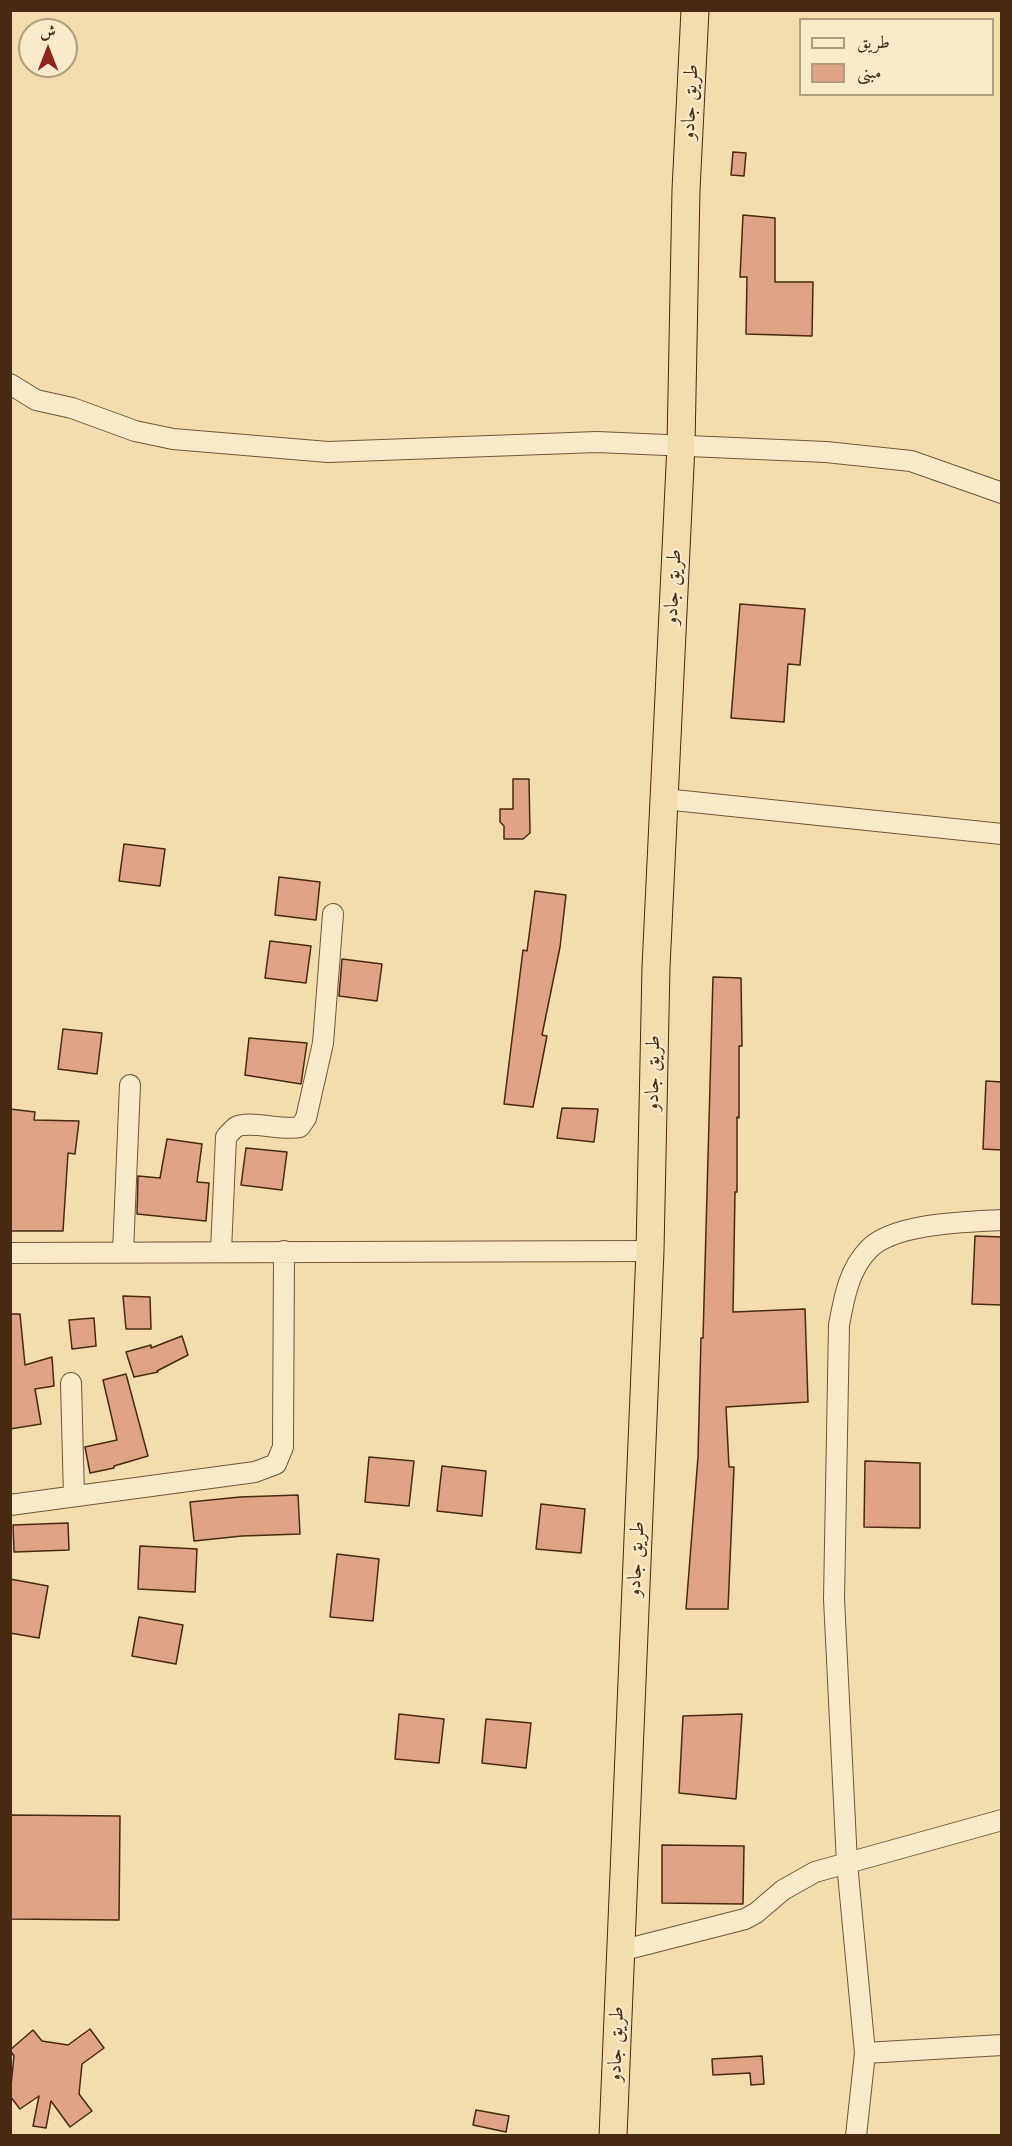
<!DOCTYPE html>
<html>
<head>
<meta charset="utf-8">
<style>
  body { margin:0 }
  #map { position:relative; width:1012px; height:2146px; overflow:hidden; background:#f3ddad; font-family:Cardo,Amiri,serif }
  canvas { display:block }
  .frame { position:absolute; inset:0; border:12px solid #462a12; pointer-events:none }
  .legend { position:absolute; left:799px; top:18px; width:195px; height:78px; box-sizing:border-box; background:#f7e9ca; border:2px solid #b09d80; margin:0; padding:8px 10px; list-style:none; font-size:18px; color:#462a12 }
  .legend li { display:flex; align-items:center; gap:12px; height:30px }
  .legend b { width:30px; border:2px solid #b09d80 }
  .north { position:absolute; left:18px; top:18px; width:60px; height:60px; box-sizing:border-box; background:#f7e9ca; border:2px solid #b09d80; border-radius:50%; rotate:0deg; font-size:16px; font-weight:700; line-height:24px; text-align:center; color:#462a12 }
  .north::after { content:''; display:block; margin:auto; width:21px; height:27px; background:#8f2418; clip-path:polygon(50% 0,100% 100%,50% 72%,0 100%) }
</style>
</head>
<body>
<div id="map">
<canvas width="1012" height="2146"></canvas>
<div class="frame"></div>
<ul class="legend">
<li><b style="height:8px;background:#f7e9ca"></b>طريق</li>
<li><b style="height:16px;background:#e1a388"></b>مبنى</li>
</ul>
<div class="north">ش</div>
</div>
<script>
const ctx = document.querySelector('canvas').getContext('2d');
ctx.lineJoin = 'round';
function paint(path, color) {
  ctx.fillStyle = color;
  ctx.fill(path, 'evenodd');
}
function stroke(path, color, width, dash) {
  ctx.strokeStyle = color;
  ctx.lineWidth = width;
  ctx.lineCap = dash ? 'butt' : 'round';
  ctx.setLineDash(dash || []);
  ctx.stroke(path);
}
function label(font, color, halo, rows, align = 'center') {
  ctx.font = font + ' Cardo,Amiri,serif';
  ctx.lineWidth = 4.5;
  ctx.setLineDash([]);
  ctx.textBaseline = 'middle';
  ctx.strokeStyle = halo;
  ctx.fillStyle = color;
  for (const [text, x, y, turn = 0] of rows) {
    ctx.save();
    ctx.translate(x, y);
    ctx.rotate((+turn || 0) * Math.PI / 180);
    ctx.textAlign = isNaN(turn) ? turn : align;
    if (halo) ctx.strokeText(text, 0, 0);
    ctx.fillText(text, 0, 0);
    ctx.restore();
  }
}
const building = new Path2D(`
  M 733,152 L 746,153 L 744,176 L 731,175 Z
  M 743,215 L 775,218 L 775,282 L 813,282 L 812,336 L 746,334 L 747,277 L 740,277 Z
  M 740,604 L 805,609 L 800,665 L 788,664 L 784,722 L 731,718 Z
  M 513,779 L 529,779 L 530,833 L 523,839 L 504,839 L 504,826 L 500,822 L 500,809 L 513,809 Z
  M 124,844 L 165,849 L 160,886 L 119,881 Z
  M 279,877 L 320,882 L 316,920 L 275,915 Z
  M 535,891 L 566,895 L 560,947 L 542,1035 L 547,1036 L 533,1107 L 504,1104 L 523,950 L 527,951 Z
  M 270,941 L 311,946 L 306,983 L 265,978 Z
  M 342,959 L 382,964 L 377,1001 L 339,996 Z
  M 713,977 L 741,978 L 742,1046 L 739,1046 L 739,1118 L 737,1117 L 737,1192 L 735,1192 L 733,1312 L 805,1309 L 808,1402 L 726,1407 L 729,1467 L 734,1467 L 728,1609 L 686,1609 L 698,1457 L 701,1338 L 703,1338 Z
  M 63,1029 L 102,1033 L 97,1074 L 58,1069 Z
  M 249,1038 L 307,1043 L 301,1084 L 245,1075 Z
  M 986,1081 L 1002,1082 L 1002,1150 L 983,1149 Z
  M 562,1108 L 598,1109 L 594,1142 L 557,1138 Z
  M 10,1109 L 35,1112 L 34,1120 L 79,1121 L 75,1154 L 68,1153 L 63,1231 L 10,1231 Z
  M 167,1139 L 202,1144 L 197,1182 L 209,1183 L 206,1221 L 137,1214 L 138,1176 L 160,1178 Z
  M 246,1148 L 287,1152 L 282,1190 L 241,1185 Z
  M 975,1236 L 1002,1237 L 1002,1305 L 972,1304 Z
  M 123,1296 L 150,1297 L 151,1329 L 126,1329 Z
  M 10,1314 L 20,1314 L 25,1365 L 52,1357 L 54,1386 L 35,1389 L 41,1424 L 10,1429 Z
  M 94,1318 L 96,1346 L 72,1349 L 69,1320 Z
  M 182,1336 L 188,1355 L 157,1371 L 158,1372 L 134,1377 L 126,1352 L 151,1345 L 151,1348 Z
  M 126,1374 L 148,1456 L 114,1466 L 114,1468 L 90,1473 L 85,1447 L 117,1440 L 103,1380 Z
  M 369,1457 L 414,1461 L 409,1506 L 365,1502 Z
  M 865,1461 L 920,1463 L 920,1528 L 864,1527 Z
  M 442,1466 L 486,1471 L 482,1516 L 437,1511 Z
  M 298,1495 L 300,1534 L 242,1536 L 194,1541 L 190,1502 L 240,1497 Z
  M 541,1504 L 585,1509 L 581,1553 L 536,1549 Z
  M 68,1523 L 69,1550 L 14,1552 L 13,1525 Z
  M 140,1546 L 197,1549 L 195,1592 L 138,1589 Z
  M 337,1554 L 379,1559 L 373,1621 L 330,1617 Z
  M 10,1579 L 48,1586 L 39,1638 L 10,1633 Z
  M 139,1617 L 183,1625 L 176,1664 L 132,1656 Z
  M 399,1714 L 444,1719 L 439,1763 L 395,1759 Z
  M 742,1714 L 736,1799 L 679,1793 L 683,1716 Z
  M 486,1719 L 531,1723 L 526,1768 L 482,1763 Z
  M 10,1815 L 120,1816 L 119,1920 L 10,1919 Z
  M 662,1845 L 744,1846 L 743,1904 L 662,1903 Z
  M 90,2029 L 104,2048 L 82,2064 L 79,2094 L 92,2111 L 70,2127 L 51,2101 L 46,2128 L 33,2126 L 39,2096 L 20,2109 L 10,2096 L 14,2056 L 10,2050 L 33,2030 L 42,2041 L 68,2045 Z
  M 762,2056 L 764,2084 L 751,2085 L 750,2073 L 713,2075 L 712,2059 Z
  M 476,2110 L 509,2116 L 506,2132 L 473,2125 Z`);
paint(building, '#e1a388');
stroke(building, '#462a12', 1.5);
const minor = new Path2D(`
  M 10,384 L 36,400 L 72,408 L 135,431 L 173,439 L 328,452 L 597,442 L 826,452 L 911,461 L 1002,493
  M 664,799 L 1002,834
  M 221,1251 L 226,1137 C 229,1134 233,1129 236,1127 C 249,1120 282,1131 300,1127 L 306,1118 L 323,1043 L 333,914
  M 123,1252 L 130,1085
  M 10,1253 L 650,1251
  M 71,1383 L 74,1496
  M 10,1505 L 255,1472 L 276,1464 L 283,1447 L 284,1251
  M 620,1951 L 745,1919 L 756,1913 L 783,1890 L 815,1872 L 1002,1820
  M 865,2053 L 1002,2045
  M 856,2136 L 865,2053 L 847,1863 L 834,1599 L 839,1325 C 844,1298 849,1269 869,1249 C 894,1223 967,1222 1002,1220`);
const highway = new Path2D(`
  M 613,2136 L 650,1251 L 656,967 L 681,445 L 686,190 L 695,10`);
stroke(minor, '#715739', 22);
stroke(highway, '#462a12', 29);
stroke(minor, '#f7e9ca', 20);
stroke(highway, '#f3ddad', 27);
label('20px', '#462a12', '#f7e9ca', [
  ["طريق جادو",691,102,-87],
  ["طريق جادو",674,587,-87],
  ["طريق جادو",654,1073,-89],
  ["طريق جادو",637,1559,-87],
  ["طريق جادو",617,2044,-88]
]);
</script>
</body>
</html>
